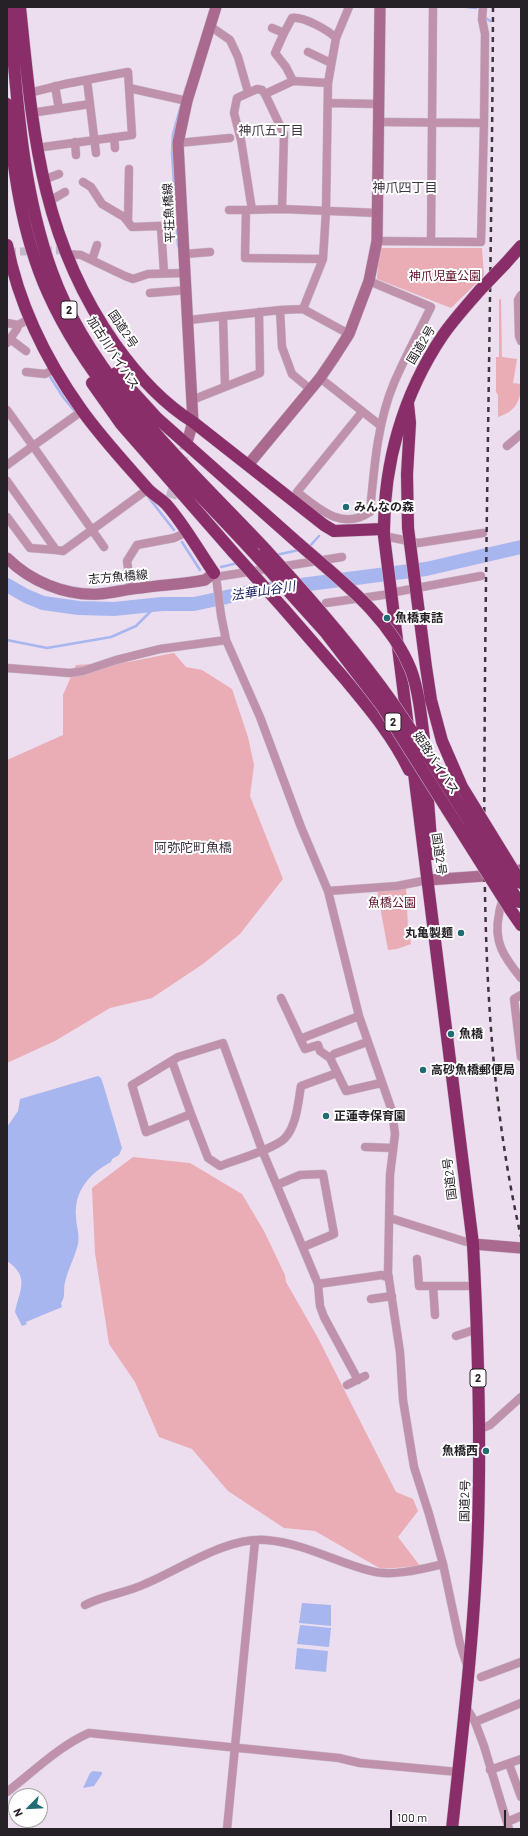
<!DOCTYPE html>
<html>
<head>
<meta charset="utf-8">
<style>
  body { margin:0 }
  #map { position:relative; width:528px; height:1836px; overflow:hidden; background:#ecddef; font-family:Barlow,sans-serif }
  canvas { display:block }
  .frame { position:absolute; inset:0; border:8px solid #262027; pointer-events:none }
  .north { position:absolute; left:8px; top:1788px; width:40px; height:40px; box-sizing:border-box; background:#fff; border:1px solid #a8a6a9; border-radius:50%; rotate:246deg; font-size:11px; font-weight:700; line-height:16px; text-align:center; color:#262027 }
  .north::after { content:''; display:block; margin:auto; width:14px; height:18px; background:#216c72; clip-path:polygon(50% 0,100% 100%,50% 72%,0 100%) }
  .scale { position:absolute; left:390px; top:1810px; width:116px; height:18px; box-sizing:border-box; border:2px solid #262027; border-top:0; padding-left:5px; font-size:12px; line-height:14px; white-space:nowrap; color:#262027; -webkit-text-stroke:3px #fff; paint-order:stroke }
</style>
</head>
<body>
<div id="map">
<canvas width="528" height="1836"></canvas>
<div class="frame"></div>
<div class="north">N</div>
<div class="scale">100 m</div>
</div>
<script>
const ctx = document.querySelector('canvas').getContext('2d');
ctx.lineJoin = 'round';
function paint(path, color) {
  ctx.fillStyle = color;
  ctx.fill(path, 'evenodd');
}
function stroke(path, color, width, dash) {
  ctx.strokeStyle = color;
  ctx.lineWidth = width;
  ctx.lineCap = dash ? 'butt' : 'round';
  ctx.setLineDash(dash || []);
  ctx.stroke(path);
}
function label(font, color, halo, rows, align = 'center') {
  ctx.font = font + ' Barlow,"Noto Sans JP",sans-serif';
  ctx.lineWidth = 4;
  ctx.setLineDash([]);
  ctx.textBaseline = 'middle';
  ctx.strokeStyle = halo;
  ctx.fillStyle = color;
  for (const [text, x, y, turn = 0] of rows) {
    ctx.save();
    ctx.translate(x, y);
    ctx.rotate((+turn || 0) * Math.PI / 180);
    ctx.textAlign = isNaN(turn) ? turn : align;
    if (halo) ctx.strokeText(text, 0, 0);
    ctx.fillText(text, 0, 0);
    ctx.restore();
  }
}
paint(new Path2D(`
  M 379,248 L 482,248 L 484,276 L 451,308 L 377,279 Z
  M 501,299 L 502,357 L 517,359 L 513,383 L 521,384 C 521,401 515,412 498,417 L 498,395 L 496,392 L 496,357 L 499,357 L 499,300 Z
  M 174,653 L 186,667 L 202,670 L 232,689 L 248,737 L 254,765 L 250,796 L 283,879 L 240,934 L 203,964 L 152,998 L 110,1008 L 55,1041 L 7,1063 L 7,760 L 63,735 L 63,695 L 76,665 L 128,662 Z
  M 406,888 L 408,927 L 411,944 L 397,949 L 388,950 L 377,890 Z
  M 133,1157 L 190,1163 L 242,1194 L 264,1231 L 285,1275 L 286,1282 L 318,1338 L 396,1492 L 413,1499 L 418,1511 L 398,1537 L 420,1566 L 381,1569 L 315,1531 L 284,1528 L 228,1491 L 192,1449 L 159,1437 L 135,1382 L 109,1344 L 95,1253 L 92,1188 Z`), '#eaadb6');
paint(new Path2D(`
  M 98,1076 L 101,1078 L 104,1087 L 122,1148 L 119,1155 L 112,1159 L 111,1162 C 90,1173 74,1191 76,1216 C 76,1225 80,1235 78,1244 C 75,1257 68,1269 65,1282 C 63,1290 66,1296 61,1303 L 62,1307 L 26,1322 L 27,1324 L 22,1326 L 15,1312 C 20,1289 30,1277 7,1261 L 7,1127 L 18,1111 L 20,1099 Z
  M 302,1603 L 331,1605 L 331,1626 L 299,1623 Z
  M 300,1625 L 331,1628 L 329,1647 L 297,1644 Z
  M 297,1648 L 328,1651 L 326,1672 L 295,1669 Z
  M 93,1771 L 102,1772 L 102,1774 L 94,1786 L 83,1788 L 90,1773 Z`), '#a8b6ef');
stroke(new Path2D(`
  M 466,7 L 476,8
  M 486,18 L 490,21
  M 178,246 L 172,153 L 173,134 L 186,87
  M 49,375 L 63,397 L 77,414
  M 149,498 L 174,530
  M 182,542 L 200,570
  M 309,547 L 319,536
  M 276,555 L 299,550
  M 221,567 L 238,563
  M 7,640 L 47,648 L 111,637 L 136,626 L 158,604`), '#a8b6ef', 2.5);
stroke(new Path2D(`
  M 7,585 L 26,596 L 43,603 L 79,608 L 114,609 L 162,604 L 194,604 L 254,591 L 426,569 L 521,547`), '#a8b6ef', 14);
stroke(new Path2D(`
  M 8,252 L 63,250`), '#c4b7c7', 8, [8, 4]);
stroke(new Path2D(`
  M 171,498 L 188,439`), '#c4b7c7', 11, [11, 5.5]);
const street = new Path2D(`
  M 483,7 L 482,19 L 485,34 L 484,123
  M 210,26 L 230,40 L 238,57 L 248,92
  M 272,28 L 284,33 L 275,53 L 286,67 L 293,81
  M 284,33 L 292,18 C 303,16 328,30 336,38
  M 308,52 L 331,63
  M 87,80 L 96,153
  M 55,86 L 59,109
  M 29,93 L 65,84 L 128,72 L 129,88 L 187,101
  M 328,103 L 379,104
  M 31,113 L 90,104
  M 114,137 L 115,148
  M 75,142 L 76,155
  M 178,143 L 230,138
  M 36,148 L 132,135 L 129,88
  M 43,180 L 59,174
  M 83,182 L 91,187 L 102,204 L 124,217 L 132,227 L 184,225
  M 48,202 L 65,192
  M 282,209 L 284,134 L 265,94 L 293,81 L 328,83
  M 229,210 L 246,210
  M 252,210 L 241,140 L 234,113 L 237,98 L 257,89 L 262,90 L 265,94
  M 128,221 L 129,169
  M 161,227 L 164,273
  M 377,241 L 481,242 L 484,123 L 378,122
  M 431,241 L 433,7
  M 66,254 L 81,255 L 125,276 L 133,279 L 148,274 L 186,273
  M 185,254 L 210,252
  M 323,259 L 245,258 L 246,210 L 282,209 L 378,213
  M 92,260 L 97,245
  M 150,293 L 187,290
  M 521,295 L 518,300 L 519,336 L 521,341
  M 303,309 L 323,259 L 326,211 L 328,83 L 336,38 L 349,7
  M 280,310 L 282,347 L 292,374 L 310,389
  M 223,316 L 225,386
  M 189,320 L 280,310 L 303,309 L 349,334
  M 7,323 L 18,325 L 29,319
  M 10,339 L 26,351
  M 7,343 L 17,329 L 18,325
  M 26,372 L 45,374 L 55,369
  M 320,378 L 381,426
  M 192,400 L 260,373 L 259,312
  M 7,410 L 33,446 L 7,465
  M 82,411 L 33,446 L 104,547
  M 362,412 L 297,492 C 319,509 342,531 370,512 C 374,470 377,423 394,383 C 405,357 419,332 431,307 L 369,281
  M 507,446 L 521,434
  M 7,481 L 56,550 L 63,551 L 148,489
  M 7,517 L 30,548 L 56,550
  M 384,536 L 418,543 L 483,533
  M 214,573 L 216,577 L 221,615 L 226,640 L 260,717 L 301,827 L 328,891 L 359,1016 L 392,1111 L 395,1134 L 390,1175 L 388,1273 L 400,1352 L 403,1400 L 414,1467 L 429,1514 L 443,1564 L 460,1644 L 467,1665
  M 216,577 L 342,557
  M 131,589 L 127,561 L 137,545 L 174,538 L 187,532
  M 390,593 L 481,576
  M 326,603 L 390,594
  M 7,668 L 70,673 L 83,671 L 116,660 L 160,649 L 226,640
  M 328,891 L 397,886 L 428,880
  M 505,897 C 501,902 500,907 499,914 C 493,942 504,957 521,978
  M 521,995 L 514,999 L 521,1057
  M 281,998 L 305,1049 L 318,1045 L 320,1051 L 330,1058 L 346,1091 L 381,1083
  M 300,1039 L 359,1016
  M 330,1058 L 334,1054 L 367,1042
  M 172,1061 L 191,1114
  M 337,1073 L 301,1086 C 298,1102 297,1125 285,1138 C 275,1149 235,1160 220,1166 L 208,1158 L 191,1114 L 146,1132 L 132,1085 L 178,1057 L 223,1043 L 262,1150 L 318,1284 L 382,1275 L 389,1278
  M 365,1147 L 393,1148
  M 277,1185 L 300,1175 L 323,1174 L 334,1234 L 303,1247
  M 390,1218 L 473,1244
  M 417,1259 L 419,1286 L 475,1286
  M 318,1284 L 320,1306 L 324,1317 L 358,1380
  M 433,1286 L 435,1315
  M 371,1299 L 392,1296
  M 456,1336 L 477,1329
  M 347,1385 L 365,1376
  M 480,1429 L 490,1425 L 521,1397
  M 85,1605 C 104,1595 126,1593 145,1584 C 181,1569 226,1537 266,1540 C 304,1543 335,1562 371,1571 C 391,1577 422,1569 443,1564
  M 481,1677 L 521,1662
  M 466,1707 L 475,1722 L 484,1746 L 509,1829
  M 475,1722 L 521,1703
  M 509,1764 L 521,1797
  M 490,1770 L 521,1759
  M 7,1792 C 33,1772 59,1746 89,1733 L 339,1758 L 360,1763 L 458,1772
  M 507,1822 L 521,1816
  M 227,1829 L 255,1541`);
const secondary = new Path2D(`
  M 188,439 L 193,422 L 178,143 L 187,101 L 216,7
  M 248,465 L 320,378 L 333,359 L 349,334 L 369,281 L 377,241 L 380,7
  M 7,558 C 30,581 65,596 99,594 C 113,593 127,589 141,588 C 162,585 184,584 205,580 L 214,573
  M 428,880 L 484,876 L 521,870
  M 473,1244 L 521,1248`);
const highway = new Path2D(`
  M 9,7 C 17,96 21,187 52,272 C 91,380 189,468 266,550
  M 20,7 C 33,132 40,237 115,344 C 137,375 161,402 193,422 L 324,525 L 334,531 L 383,529
  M 7,104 C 13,168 21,233 48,293 C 93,394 179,471 253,552
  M 7,245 C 19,305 46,360 81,409 C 100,436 125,463 147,488 C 152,494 160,498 166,504 C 184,524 198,550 214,573
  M 505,264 L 521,246
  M 116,373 L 157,418 L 299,544
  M 92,383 L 121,424 L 233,552
  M 408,404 L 410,423 L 407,474 L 408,528
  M 284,609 C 304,632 324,655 344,678 C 368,707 393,736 409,770
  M 408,727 L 384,536 C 383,464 403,394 443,335 C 454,319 468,304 480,290
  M 424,747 L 432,854
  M 411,749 L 473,1244 C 478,1338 481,1431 478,1525 C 475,1627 463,1728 452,1829
  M 510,909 L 521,925`);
stroke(street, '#c8bbcb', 9);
stroke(secondary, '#c8bbcb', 12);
stroke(highway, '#c8bbcb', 13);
stroke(street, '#bf91aa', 8);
stroke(secondary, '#aa698e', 11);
stroke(highway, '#8a2e69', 12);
stroke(new Path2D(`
  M 493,7 C 492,230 487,453 485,676 C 484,863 479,1053 521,1237`), '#3c353d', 2.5, [5, 5]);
const highwayBridge = new Path2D(`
  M 480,290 L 505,264
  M 408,528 L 426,667 L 431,700 L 442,741 L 462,787 L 521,883
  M 299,544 C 341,581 389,616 411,670 C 419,692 421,716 424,739
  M 266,550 C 310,598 354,648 392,702 C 437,767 477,835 519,902
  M 233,552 L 284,609
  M 253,552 L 326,633 L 382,706 L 510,909`);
stroke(highwayBridge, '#c8bbcb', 13, []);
stroke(highwayBridge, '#8a2e69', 12);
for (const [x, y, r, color] of [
  [346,507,4,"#216c72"],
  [387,618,4,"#216c72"],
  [461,933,4,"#216c72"],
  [451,1034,4,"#216c72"],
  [423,1070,4,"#216c72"],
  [326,1116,4,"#216c72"],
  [486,1451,4,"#216c72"]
]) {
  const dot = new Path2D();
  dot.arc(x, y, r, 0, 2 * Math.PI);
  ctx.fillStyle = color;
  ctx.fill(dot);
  stroke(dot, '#fff', 1.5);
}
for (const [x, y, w] of [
  [69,310,16],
  [393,722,16],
  [478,1378,16]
]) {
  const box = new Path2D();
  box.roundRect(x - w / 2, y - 9, w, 18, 3);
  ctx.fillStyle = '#fff';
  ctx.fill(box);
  stroke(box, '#262027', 1);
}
label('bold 11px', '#262027', null, [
  ["2",69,310],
  ["2",393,722],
  ["2",478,1378]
]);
label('12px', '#262027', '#fff', [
  ["平荘魚橋線",169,213,-93],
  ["国道2号",123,329,56],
  ["国道2号",421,345,-59],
  ["加古川バイパス",113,353,57],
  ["志方魚橋線",118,577,-5],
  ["姫路バイパス",436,763,57],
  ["国道2号",439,854,82],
  ["国道2号",450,1179,-97],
  ["国道2号",465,1501,-89]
]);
label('12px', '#5e0e27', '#fff', [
  ["神爪児童公園",445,276],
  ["魚橋公園",392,903]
]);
label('bold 12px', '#262027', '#fff', [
  ["みんなの森",354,507],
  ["魚橋東詰",395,618],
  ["丸亀製麺",453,933,"right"],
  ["魚橋",459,1034],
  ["高砂魚橋郵便局",431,1070],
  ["正蓮寺保育園",334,1116],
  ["魚橋西",478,1451,"right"]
], 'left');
label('13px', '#3f3442', '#fff', [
  ["神爪五丁目",271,131],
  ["神爪四丁目",405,188],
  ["阿弥陀町魚橋",193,848]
]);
label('italic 13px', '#1a1f5f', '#fff', [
  ["法華山谷川",263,591,-9]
]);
</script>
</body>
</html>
